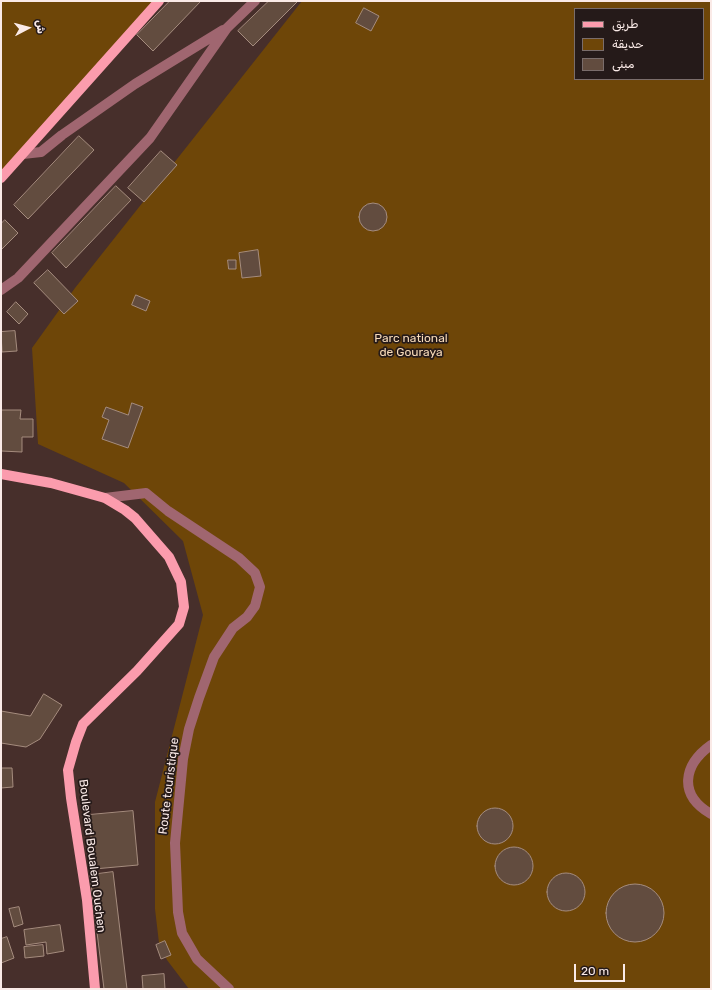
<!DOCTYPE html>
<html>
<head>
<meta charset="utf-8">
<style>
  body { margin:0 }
  #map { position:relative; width:712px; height:990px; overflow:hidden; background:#472f2b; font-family:Rubik,Vazirmatn,sans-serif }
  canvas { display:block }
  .frame { position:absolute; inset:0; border:2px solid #faeae7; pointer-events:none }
  .legend { position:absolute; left:574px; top:8px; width:130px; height:72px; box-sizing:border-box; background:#251a19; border:1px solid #7a6d6b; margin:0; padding:5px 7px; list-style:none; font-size:12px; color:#faeae7 }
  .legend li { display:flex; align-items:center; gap:8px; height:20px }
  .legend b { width:20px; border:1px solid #7a6d6b }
  .north { position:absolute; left:8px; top:8px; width:40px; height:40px; -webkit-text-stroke:3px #251a19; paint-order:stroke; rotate:84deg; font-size:11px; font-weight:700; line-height:16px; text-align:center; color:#faeae7 }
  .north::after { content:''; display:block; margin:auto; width:14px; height:18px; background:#faeae7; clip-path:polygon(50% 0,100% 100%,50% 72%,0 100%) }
  .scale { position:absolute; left:574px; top:964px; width:51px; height:18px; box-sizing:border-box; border:2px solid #faeae7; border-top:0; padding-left:5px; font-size:12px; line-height:14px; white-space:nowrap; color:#faeae7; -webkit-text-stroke:3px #251a19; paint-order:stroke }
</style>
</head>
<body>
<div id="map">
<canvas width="712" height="990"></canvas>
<div class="frame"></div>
<ul class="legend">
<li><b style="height:5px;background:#fb9cad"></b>طريق</li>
<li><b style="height:11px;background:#6e4608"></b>حديقة</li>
<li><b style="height:11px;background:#624c3f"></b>مبنى</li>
</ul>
<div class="north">ش</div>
<div class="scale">20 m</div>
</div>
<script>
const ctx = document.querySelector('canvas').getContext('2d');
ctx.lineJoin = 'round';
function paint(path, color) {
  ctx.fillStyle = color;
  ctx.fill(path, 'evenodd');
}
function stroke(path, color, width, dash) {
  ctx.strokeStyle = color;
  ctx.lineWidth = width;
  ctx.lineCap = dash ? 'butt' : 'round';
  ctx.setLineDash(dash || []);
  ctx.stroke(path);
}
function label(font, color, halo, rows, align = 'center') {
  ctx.font = font + ' Rubik,sans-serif';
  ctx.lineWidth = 3.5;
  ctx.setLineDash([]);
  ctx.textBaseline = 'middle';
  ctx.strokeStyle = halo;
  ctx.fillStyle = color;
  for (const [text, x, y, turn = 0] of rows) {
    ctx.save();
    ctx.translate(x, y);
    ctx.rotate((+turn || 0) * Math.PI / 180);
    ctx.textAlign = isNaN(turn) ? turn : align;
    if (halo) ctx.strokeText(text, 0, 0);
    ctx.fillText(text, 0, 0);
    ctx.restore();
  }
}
paint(new Path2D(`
  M 1,1 L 159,1 L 1,178 Z
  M 302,1 L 711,1 L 711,989 L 189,989 L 167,960 L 159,943 L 155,909 L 155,802 L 203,615 L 183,541 L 124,483 L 38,444 L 32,348 L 75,288 ZM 575,9 L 703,9 L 703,79 L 575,79 Z`), '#6e4608');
const building = new Path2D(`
  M 170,1 L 201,1 L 153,51 L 137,35 Z
  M 269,1 L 298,1 L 253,46 L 238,31 Z
  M 364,8 L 379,16 L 371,31 L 356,23 Z
  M 79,136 L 94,150 L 28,219 L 14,205 Z
  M 161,151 L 177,165 L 144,202 L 128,188 Z
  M 116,186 L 131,200 L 66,268 L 52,253 Z
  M359 217a14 14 0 1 1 28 0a14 14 0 1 1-28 0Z
  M 5,220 L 18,233 L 1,250 L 1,224 Z
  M 258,250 L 261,276 L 242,278 L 239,253 Z
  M 228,260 L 236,260 L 236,269 L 229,269 Z
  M 48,270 L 78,301 L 64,314 L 34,283 Z
  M 136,295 L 150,301 L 146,311 L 132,305 Z
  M 16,302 L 28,314 L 19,324 L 7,312 Z
  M 15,331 L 17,351 L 2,352 L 1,332 Z
  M 132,403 L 143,407 L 128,448 L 102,439 L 109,420 L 102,417 L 106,407 L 128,415 Z
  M 1,410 L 21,410 L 20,419 L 33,419 L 33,437 L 22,437 L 22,452 L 1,451 Z
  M 44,694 L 62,705 L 40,739 L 26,747 L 1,743 L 1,711 L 30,716 Z
  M 1,768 L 12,768 L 13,787 L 1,788 Z
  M477 826a18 18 0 1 1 36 0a18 18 0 1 1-36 0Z
  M 133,811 L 138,865 L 94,869 L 89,815 Z
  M495 866a19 19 0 1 1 38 0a19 19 0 1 1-38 0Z
  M 113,872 L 127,989 L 104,989 L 90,875 Z
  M547 892a19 19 0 1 1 38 0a19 19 0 1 1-38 0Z
  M606 913a29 29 0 1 1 58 0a29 29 0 1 1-58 0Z
  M 19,907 L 23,924 L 14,927 L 9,909 Z
  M 60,925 L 64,951 L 47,954 L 46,942 L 26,945 L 24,930 Z
  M 7,937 L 14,958 L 1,963 L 1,939 Z
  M 165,941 L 171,955 L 161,959 L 156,945 Z
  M 43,945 L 44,956 L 25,958 L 24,947 Z
  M 164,974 L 165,989 L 143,989 L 142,976 Z`);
paint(building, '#624c3f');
stroke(building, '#a58c7e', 1);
stroke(new Path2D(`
  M 23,154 L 41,152 L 62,135 L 135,84 L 223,30
  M 1,290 L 18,278 L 150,138 L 227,28 L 255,1
  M 105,498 L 146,493 L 168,511 L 239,558 L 255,573 L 260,587 L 255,606 L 247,617 L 233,628 L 214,657 L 199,698 L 189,729 L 183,759 L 175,843 L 178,912 L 182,933 L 197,959 L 229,989
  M 711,745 C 683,765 678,795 711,814`), '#a06670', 10);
stroke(new Path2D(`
  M 1,178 L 159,1
  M 1,474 L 51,483 L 105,498 L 125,510 L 135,518 L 169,557 L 181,582 L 184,607 L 179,624 L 137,671 L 83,724 L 76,742 L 68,770 L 71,798 L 87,900 L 95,989`), '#fb9cad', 10);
label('12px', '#f8dbb9', '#251a19', [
  ["Parc national",411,339],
  ["de Gouraya",411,353]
]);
label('12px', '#faeae7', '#251a19', [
  ["Route touristique",169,786,-83],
  ["Boulevard Boualem Ouchen",92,856,83]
]);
</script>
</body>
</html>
